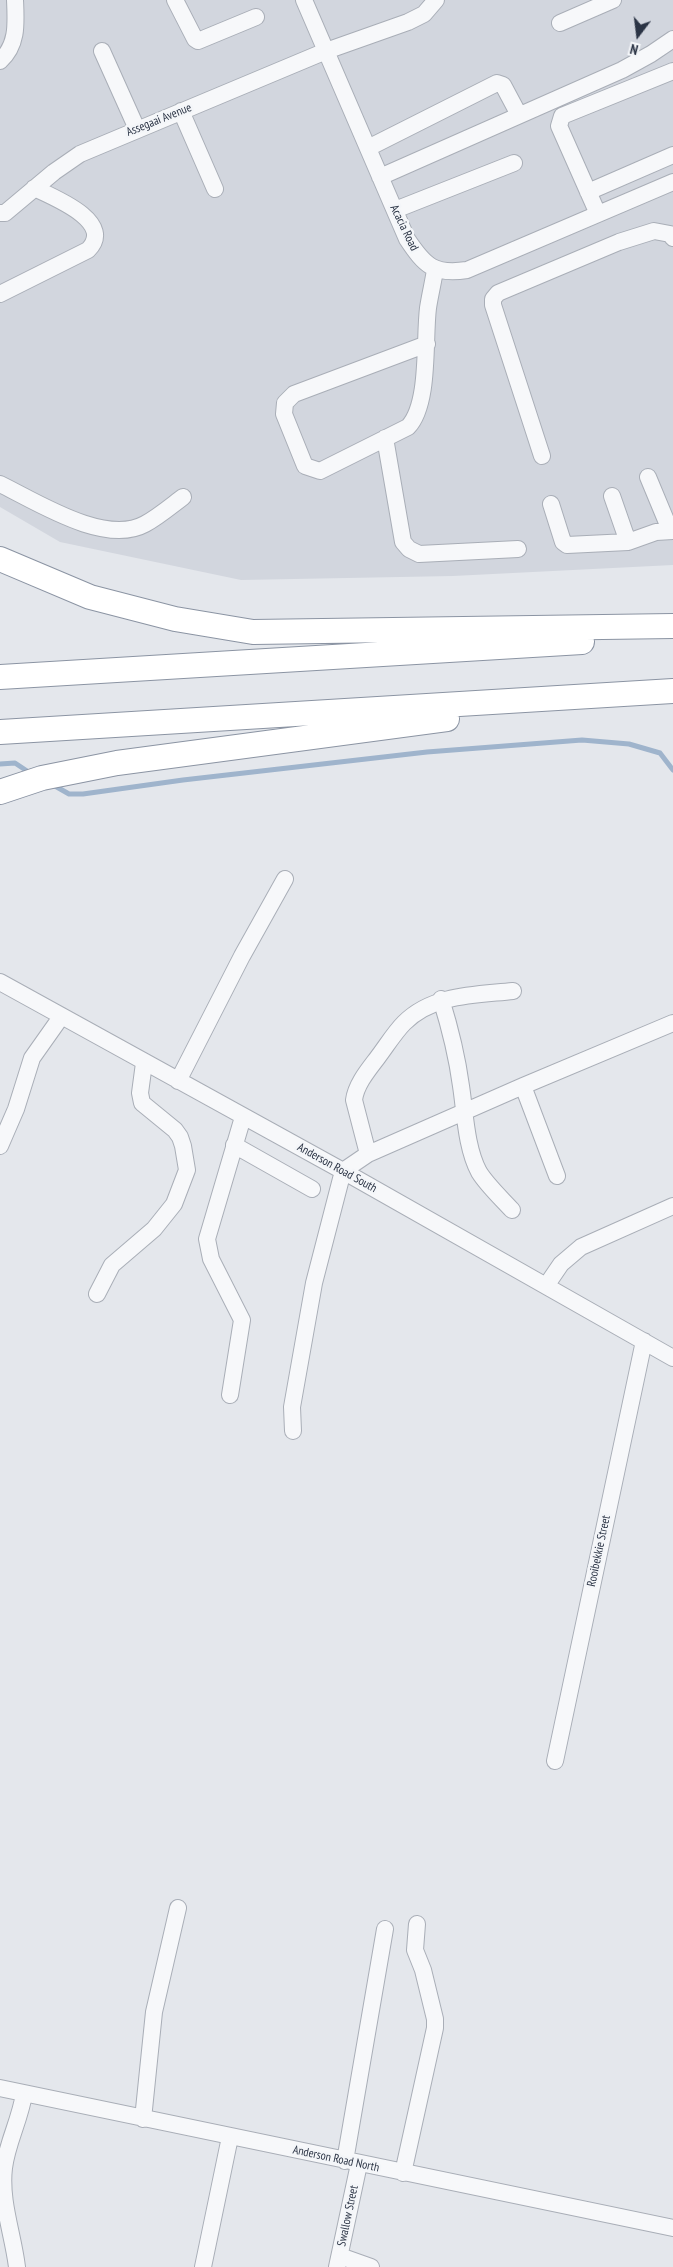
<!DOCTYPE html>
<html>
<head>
<meta charset="utf-8">
<style>
  body { margin:0 }
  #map { position:relative; width:673px; height:2267px; overflow:hidden; background:#e4e7ec; font-family:"PT Sans Narrow",sans-serif }
  canvas { display:block }
  .north { position:absolute; left:613px; top:10px; width:50px; height:50px; -webkit-text-stroke:4px #f4f6f9; paint-order:stroke; rotate:195deg; font-size:14px; font-weight:700; line-height:20px; text-align:center; color:#2b3445 }
  .north::after { content:''; display:block; margin:auto; width:18px; height:22px; background:#2b3445; clip-path:polygon(50% 0,100% 100%,50% 72%,0 100%) }
</style>
</head>
<body>
<div id="map">
<canvas width="673" height="2267"></canvas>
<div class="north">N</div>
</div>
<script>
const ctx = document.querySelector('canvas').getContext('2d');
ctx.lineJoin = 'round';
function paint(path, color) {
  ctx.fillStyle = color;
  ctx.fill(path, 'evenodd');
}
function stroke(path, color, width, dash) {
  ctx.strokeStyle = color;
  ctx.lineWidth = width;
  ctx.lineCap = dash ? 'butt' : 'round';
  ctx.setLineDash(dash || []);
  ctx.stroke(path);
}
function label(font, color, halo, rows, align = 'center') {
  ctx.font = font + ' "PT Sans Narrow",sans-serif';
  ctx.lineWidth = 5;
  ctx.setLineDash([]);
  ctx.textBaseline = 'middle';
  ctx.strokeStyle = halo;
  ctx.fillStyle = color;
  for (const [text, x, y, turn = 0] of rows) {
    ctx.save();
    ctx.translate(x, y);
    ctx.rotate((+turn || 0) * Math.PI / 180);
    ctx.textAlign = isNaN(turn) ? turn : align;
    if (halo) ctx.strokeText(text, 0, 0);
    ctx.fillText(text, 0, 0);
    ctx.restore();
  }
}
paint(new Path2D(`
  M 0,0 L 673,0 L 673,565 L 453,576 L 241,580 L 60,542 L 0,507 Z`), '#d2d6de');
stroke(new Path2D(`
  M 0,764 L 15,763 L 27,771
  M 55,786 L 69,794 L 83,794 L 183,780 L 427,752 L 582,740 L 629,744 L 660,753 L 673,770`), '#9fb4cc', 5);
const minor = new Path2D(`
  M 175,0 L 195,39 L 198,41 L 256,17
  M 304,0 L 407,239 C 425,266 434,275 467,270 L 673,182
  M 560,23 L 613,0
  M 102,51 L 137,129
  M 0,61 C 18,45 16,23 15,0
  M 181,111 L 215,189
  M 368,148 L 497,83 L 503,85 L 519,115
  M 380,177 L 622,70 L 651,54 L 673,39
  M 588,192 L 673,155
  M 395,210 L 514,163
  M 0,213 L 5,213 L 54,172 L 80,154 L 326,51 L 408,22 L 424,14 L 436,0
  M 598,214 L 559,126 L 562,116 L 673,71
  M 0,294 L 88,250 C 116,222 53,197 34,188
  M 427,344 L 294,394 L 285,403 L 284,414 L 305,466 L 320,471 L 408,427 C 430,404 424,340 428,308 C 430,295 433,283 435,270
  M 385,438 L 403,542 L 409,549 L 419,554 L 518,549
  M 542,456 L 493,305 L 493,299 L 498,293 L 619,242 L 654,231 L 670,234 L 673,238
  M 648,477 L 670,530
  M 0,484 C 37,502 105,546 145,524 C 158,517 171,506 183,497
  M 612,496 L 628,542
  M 551,504 L 563,542 L 567,545 L 628,542 L 656,532 L 673,531
  M 0,982 L 343,1171 L 673,1358
  M 441,999 C 450,1028 457,1056 461,1086 C 465,1112 466,1148 479,1172 C 487,1185 501,1198 512,1210
  M 178,1081 L 242,956 L 285,879
  M 523,1086 L 557,1176
  M 234,1145 L 312,1189
  M 0,1146 L 16,1109 L 32,1058 L 61,1017
  M 368,1154 L 354,1100 C 356,1084 369,1069 378,1057 C 387,1045 395,1032 404,1023 C 433,994 476,995 513,991
  M 546,1286 L 561,1264 L 581,1247 L 673,1206
  M 97,1294 L 112,1265 L 154,1229 L 174,1204 L 187,1170 L 183,1146 L 180,1137 L 175,1130 L 142,1103 L 140,1093 L 144,1063
  M 230,1395 L 242,1320 L 211,1259 L 207,1239 L 243,1117
  M 293,1431 L 292,1407 L 314,1283 L 343,1171 L 368,1154 L 523,1086 L 673,1023
  M 555,1761 L 644,1341
  M 0,2088 L 673,2228
  M 143,2119 L 154,2012 L 178,1908
  M 345,2161 L 385,1929
  M 403,2173 L 435,2028 L 435,2019 L 423,1970 L 415,1950 L 417,1924
  M 340,2256 L 371,2267
  M 17,2267 C 13,2234 0,2201 4,2168 C 7,2143 20,2120 24,2094
  M 203,2267 L 230,2137
  M 337,2267 L 359,2164`);
const highway = new Path2D(`
  M 0,559 L 90,597 L 175,619 L 253,632 L 673,626
  M 0,677 L 582,642
  M 0,732 L 673,691
  M 0,792 L 42,778 L 117,763 L 447,719`);
stroke(minor, '#a9aeb7', 18);
stroke(highway, '#8b94a3', 26);
stroke(minor, '#f7f8fa', 16);
stroke(highway, '#fff', 24);
label('12px', '#2b3445', '#f4f6f9', [
  ["Assegaai Avenue",159,120,-22],
  ["Acacia Road",404,228,64],
  ["Anderson Road South",337,1168,29],
  ["Rooibekkie Street",599,1551,-78],
  ["Anderson Road North",336,2159,12],
  ["Swallow Street",348,2216,-78]
]);
</script>
</body>
</html>
